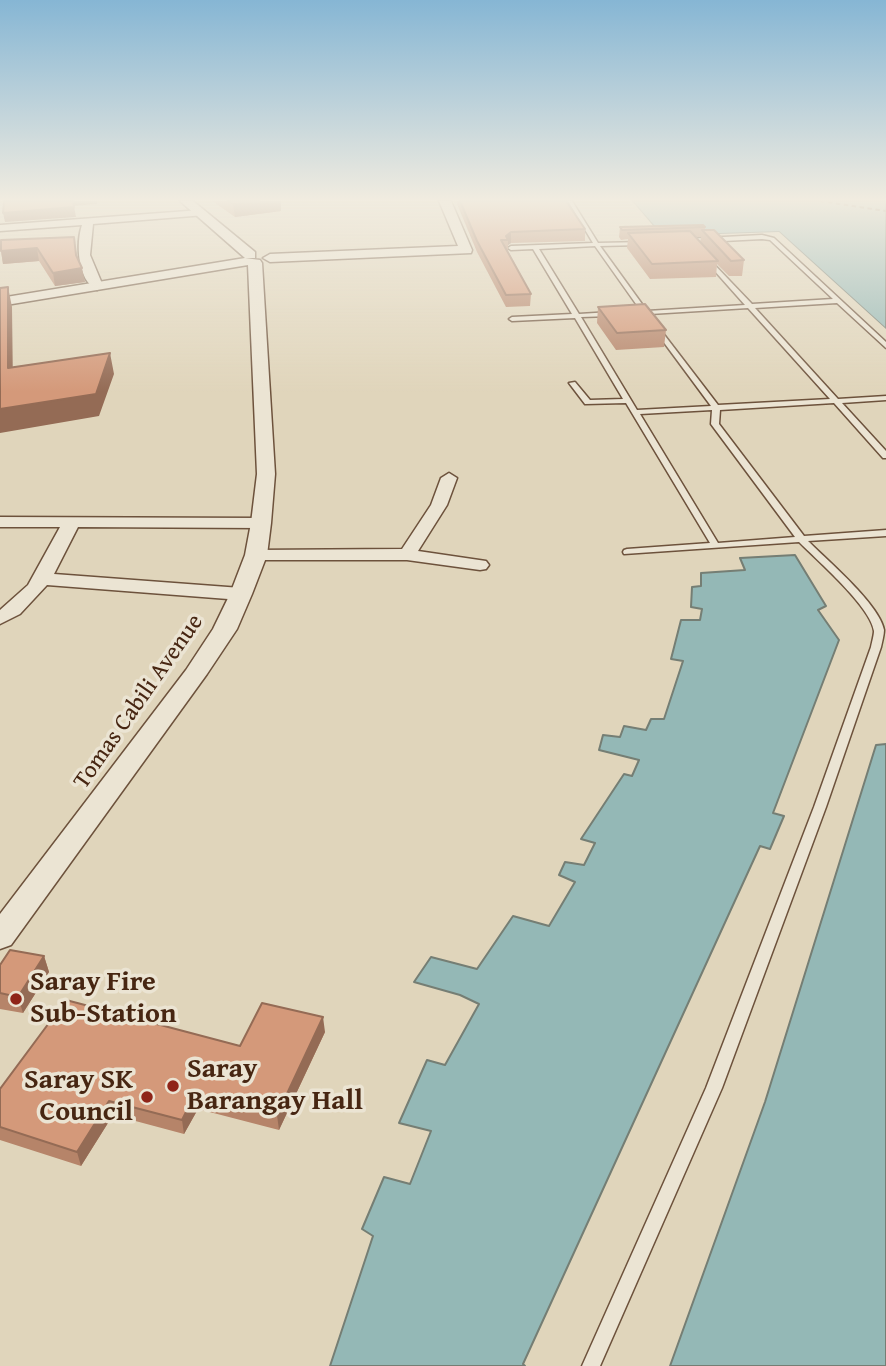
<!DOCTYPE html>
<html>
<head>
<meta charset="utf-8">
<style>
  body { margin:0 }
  canvas { display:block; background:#e0d5bb }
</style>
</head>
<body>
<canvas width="886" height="1366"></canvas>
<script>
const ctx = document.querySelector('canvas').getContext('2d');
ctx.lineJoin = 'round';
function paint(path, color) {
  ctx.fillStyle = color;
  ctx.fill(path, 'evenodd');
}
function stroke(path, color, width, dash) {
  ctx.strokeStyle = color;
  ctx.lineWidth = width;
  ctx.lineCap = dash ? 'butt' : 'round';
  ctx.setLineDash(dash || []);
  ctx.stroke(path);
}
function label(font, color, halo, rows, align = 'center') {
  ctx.font = font + ' "Gentium Book Plus",serif';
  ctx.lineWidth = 7;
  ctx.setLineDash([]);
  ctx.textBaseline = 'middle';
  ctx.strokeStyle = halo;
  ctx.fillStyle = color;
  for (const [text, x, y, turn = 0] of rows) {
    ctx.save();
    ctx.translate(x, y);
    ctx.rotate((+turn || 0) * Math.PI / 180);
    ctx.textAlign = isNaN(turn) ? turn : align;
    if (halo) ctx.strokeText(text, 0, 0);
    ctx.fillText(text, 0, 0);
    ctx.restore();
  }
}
const water = new Path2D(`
  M 632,201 L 886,201 L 886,329 L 779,232 L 662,236 Z
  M 795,555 L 826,606 L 818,610 L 839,640 L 773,813 L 784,816 L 770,849 L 760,846 L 523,1364 L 525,1366 L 330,1366 L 373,1236 L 362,1229 L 384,1177 L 410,1184 L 431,1131 L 399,1123 L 427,1060 L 445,1065 L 479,1004 L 460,995 L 414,982 L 431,957 L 477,969 L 513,916 L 549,926 L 575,882 L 559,875 L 565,862 L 584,865 L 595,843 L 581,839 L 624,774 L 632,776 L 639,760 L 599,750 L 603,735 L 620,737 L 624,726 L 646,730 L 651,719 L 664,719 L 683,661 L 671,659 L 681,620 L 700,620 L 702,609 L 691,607 L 692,587 L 701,586 L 701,573 L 745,570 L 740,558 Z
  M 886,744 L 886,1366 L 670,1366 L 765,1102 L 876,745 Z`);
paint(water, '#94b8b6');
stroke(water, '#757e74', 2);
paint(new Path2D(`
  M 629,201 L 632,201 L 662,236 L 779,232 L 886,329 L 886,332 L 777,235 L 661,239 Z`), '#e0d5bb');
stroke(new Path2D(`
  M 820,201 L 886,211`), '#5a4a3b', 2, [4.5, 3.5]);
const service = new Path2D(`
  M 568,201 L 572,201 L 598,243 L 643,242 L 641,245 L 600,246 L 647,311 L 745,305 L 705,260 L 704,259 L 707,257 L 752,304 L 833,299 L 770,240 L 762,239 L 685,243 L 682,241 L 685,239 L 762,235 L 774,238 L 886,342 L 886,348 L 837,303 L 755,308 L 838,399 L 886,396 L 886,400 L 842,403 L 886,451 L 886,458 L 883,458 L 834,403 L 720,410 L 719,424 L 804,536 L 886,530 L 886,536 L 808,541 C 827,560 880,605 884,630 C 884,635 882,642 881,647 L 826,807 L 722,1088 L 600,1366 L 582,1366 L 706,1088 L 814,807 L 871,647 C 872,642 874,635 874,631 C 871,607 817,560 799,542 L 624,554 L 623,552 L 624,550 L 627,549 L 710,543 L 626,403 L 585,404 L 569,383 L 575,382 L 590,400 L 623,399 L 575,318 L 512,321 L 509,319 L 512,317 L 572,314 L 533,249 L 511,250 L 508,248 L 511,246 L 593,243 ZM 595,246 L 641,311 L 639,312 L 639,314 L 644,315 L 648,318 L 651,316 L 650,314 L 748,308 L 830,399 L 718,405 L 659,328 L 657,327 L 654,329 L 711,406 L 637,410 L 581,317 L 611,316 L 614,314 L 611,312 L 579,314 L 539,249 ZM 712,410 L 711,424 L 795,537 L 718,543 L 640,414 Z`);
const minor = new Path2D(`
  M 201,210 L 206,213 L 205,215 L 93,224 L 90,255 L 103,286 L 97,290 C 77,280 76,243 82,225 L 0,231 L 0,225 Z
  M 449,473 L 457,478 L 447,505 L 418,551 L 486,561 L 489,565 L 486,569 L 480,570 L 407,560 L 256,560 L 247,555 L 256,550 L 402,549 L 431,505 L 441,478 Z
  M 0,517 L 261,518 L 270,523 L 261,528 L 78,527 L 54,574 L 241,588 L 250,594 L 241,600 L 47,585 L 20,614 L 0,624 L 0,610 L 28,585 L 60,527 L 0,527 Z`);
const tertiary = new Path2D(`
  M 180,201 L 193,201 L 255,252 L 255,258 L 245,258 Z
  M 439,201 L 451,201 L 472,250 L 471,253 L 270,262 L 263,258 L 270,254 L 458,246 Z
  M 245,258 L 260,260 L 262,263 L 275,474 L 271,523 L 267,555 L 252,594 L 237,629 L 207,674 L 11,945 L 0,949 L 0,914 L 186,670 L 213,629 L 230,594 L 245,555 L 251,523 L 257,474 L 248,265 L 0,306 L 0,298 Z`);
stroke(service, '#6d523c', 3);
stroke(minor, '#6d523c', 3);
stroke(tertiary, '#6d523c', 3);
paint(service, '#ebe4d3');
paint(minor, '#ebe4d3');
paint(tertiary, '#ebe4d3');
paint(new Path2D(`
  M 212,201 L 281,201 L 281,211 L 235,217 Z
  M 457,201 L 566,201 L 585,229 L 585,241 L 511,243 L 508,245 L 508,251 L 531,294 L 530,306 L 506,307 L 477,252 L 457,204 Z
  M 620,227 L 705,227 L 705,230 L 744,260 L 742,276 L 729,276 L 717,264 L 716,277 L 650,279 L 627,248 L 628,239 L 621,240 L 619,237 ZM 695,237 L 701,237 L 700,242 Z
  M 1,240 L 76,250 L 77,257 L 85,282 L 55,286 L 39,261 L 3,264 L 1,251 Z
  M 598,307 L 666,330 L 664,347 L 616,350 L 597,323 Z
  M 44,956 L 49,972 L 23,1013 L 0,1009 L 0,965 Z
  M 325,1032 L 279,1130 L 198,1109 L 184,1134 L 113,1115 L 81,1166 L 0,1140 L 0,1089 L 240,1046 Z`), '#b68469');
paint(new Path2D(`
  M 73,201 L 97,201 L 97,204 L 74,206 L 76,217 L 5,222 L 3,213 Z
  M 259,201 L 281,201 L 281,211 L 235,217 L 233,204 Z
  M 511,232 L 511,243 L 508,245 L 508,240 L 506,236 Z
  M 37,248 L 39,261 L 3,264 L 1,251 Z
  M 82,268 L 85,282 L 55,286 L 53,273 Z
  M 8,287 L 12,307 L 13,390 L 8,368 Z
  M 110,353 L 114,374 L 99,416 L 0,433 L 0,409 Z
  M 44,956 L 49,972 L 23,1013 L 18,997 Z
  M 323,1017 L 325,1032 L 279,1130 L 277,1115 Z
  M 195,1094 L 198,1109 L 184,1134 L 182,1120 Z
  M 109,1101 L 113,1115 L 81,1166 L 77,1152 Z`), '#946b55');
const building = new Path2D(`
  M 4,201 L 73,201 L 74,207 L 3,213 Z
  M 228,201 L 259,201 L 233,204 Z
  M 460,201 L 566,201 L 585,229 L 511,232 L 506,236 L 508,240 L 501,240 L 531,294 L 506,295 L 477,241 Z
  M 703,225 L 705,227 L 622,230 L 620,227 Z
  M 702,230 L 714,230 L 744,260 L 731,261 Z
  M 690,231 L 718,261 L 652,264 L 628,233 Z
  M 74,237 L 76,255 L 82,268 L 53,273 L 37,248 L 1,251 L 1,240 Z
  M 8,287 L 8,368 L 110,353 L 96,394 L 0,409 L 0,288 Z
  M 645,304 L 666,330 L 617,333 L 598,307 Z
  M 10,950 L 44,956 L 18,997 L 0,993 L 0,965 Z
  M 66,1000 L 240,1046 L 262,1003 L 323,1017 L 277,1115 L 195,1094 L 182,1120 L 109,1101 L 77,1152 L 0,1127 L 0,1089 Z`);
paint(building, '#d4997a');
stroke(building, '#946b55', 2);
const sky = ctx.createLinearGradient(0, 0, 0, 392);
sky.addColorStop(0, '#86b6d4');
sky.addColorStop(0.51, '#f1ece0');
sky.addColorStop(1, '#f1ece000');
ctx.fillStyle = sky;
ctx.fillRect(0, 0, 886, 392);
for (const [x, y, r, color] of [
  [16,999,7,"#8f2418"],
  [173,1086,7,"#8f2418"],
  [147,1097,7,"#8f2418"]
]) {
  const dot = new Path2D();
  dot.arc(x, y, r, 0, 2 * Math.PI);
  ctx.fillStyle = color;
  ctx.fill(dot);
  stroke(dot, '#ebe4d3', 2.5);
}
label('24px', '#472612', '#ebe4d3', [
  ["Tomas Cabili Avenue",139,702,-55]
]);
label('bold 28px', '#472612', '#ebe4d3', [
  ["Saray Fire",30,983],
  ["Sub-Station",30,1015],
  ["Saray",187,1070],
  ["Barangay Hall",187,1102],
  ["Saray SK",133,1081,"right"],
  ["Council",133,1113,"right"]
], 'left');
</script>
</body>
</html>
